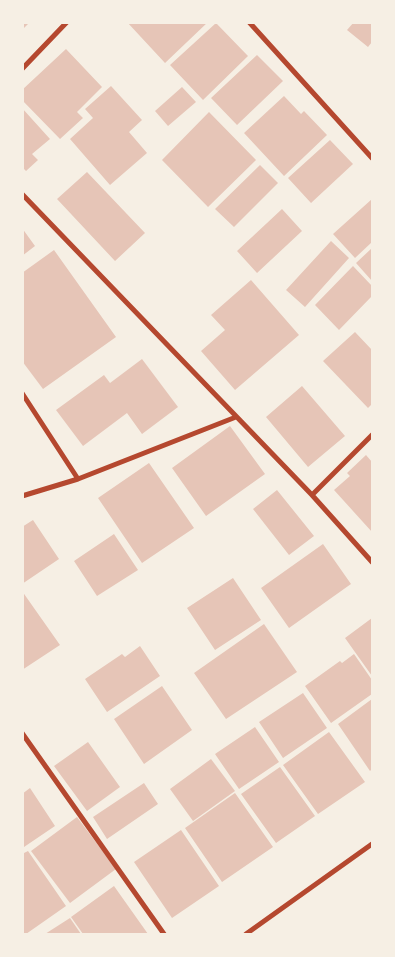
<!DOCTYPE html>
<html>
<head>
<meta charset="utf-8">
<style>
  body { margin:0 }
  #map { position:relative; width:395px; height:957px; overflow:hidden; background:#f6efe4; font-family:"Noto Serif",serif }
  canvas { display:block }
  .frame { position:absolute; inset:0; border:24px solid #f6efe4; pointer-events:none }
</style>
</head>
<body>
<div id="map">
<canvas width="395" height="957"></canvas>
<div class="frame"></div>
</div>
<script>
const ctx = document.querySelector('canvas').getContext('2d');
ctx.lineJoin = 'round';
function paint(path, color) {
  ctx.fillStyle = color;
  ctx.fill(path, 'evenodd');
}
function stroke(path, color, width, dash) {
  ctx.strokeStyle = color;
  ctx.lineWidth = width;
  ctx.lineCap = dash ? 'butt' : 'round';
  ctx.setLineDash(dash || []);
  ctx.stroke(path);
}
paint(new Path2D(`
  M 22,22 L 30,22 L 22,30 Z
  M 127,22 L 208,22 L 165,63 Z
  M 354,22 L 372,22 L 372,42 L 368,47 L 347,30 Z
  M 216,23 L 248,56 L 203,100 L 170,65 Z
  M 66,49 L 102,87 L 77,112 L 83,118 L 60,139 L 22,100 L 22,90 Z
  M 257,55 L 283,81 L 237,125 L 211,98 Z
  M 111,86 L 142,120 L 129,132 L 147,153 L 110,185 L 70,139 L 93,118 L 85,109 Z
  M 182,87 L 196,102 L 168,126 L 155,111 Z
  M 284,96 L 301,114 L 304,111 L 327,135 L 284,176 L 244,133 Z
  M 22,108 L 50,139 L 32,154 L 38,160 L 26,171 L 22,167 Z
  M 209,112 L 256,160 L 208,207 L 162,160 Z
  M 330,140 L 353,164 L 311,203 L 288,178 Z
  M 260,165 L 278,183 L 234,227 L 215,209 Z
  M 87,172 L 145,233 L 115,261 L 57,199 Z
  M 372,199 L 372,242 L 355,258 L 333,234 Z
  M 282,209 L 302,231 L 257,273 L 237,251 Z
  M 22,228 L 35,246 L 22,256 Z
  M 331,241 L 349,258 L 305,307 L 286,290 Z
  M 372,248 L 372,281 L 356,263 Z
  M 54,250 L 116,337 L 43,389 L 22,361 L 22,273 Z
  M 353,266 L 372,286 L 372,296 L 339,330 L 315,305 Z
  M 251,280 L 299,335 L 235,390 L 201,351 L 225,330 L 211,315 Z
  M 355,332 L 372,350 L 372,404 L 368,408 L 323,361 Z
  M 142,359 L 178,407 L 142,434 L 127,413 L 83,446 L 56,410 L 104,375 L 110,383 Z
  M 302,386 L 345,436 L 308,467 L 266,417 Z
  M 230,426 L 265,474 L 206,516 L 172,468 Z
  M 366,455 L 372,462 L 372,532 L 334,490 L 350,476 L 347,473 Z
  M 149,463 L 194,528 L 142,563 L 98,498 Z
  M 277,490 L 314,536 L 289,555 L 253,509 Z
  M 33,520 L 59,559 L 22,584 L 22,527 Z
  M 114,534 L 138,570 L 97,596 L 74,561 Z
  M 323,544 L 351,584 L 289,628 L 261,588 Z
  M 233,578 L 261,620 L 215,650 L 187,608 Z
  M 22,591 L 60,645 L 22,670 Z
  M 372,618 L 372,676 L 345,638 Z
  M 264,624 L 297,672 L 226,719 L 194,673 Z
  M 140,646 L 160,676 L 107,712 L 85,679 L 122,654 L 125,657 Z
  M 354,654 L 372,680 L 372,694 L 331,723 L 305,686 L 340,661 L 342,663 Z
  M 162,686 L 192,730 L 144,764 L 114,719 Z
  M 303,693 L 327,728 L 283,758 L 259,722 Z
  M 372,699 L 372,769 L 370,771 L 338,724 Z
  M 255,727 L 279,762 L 239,789 L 215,754 Z
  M 329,732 L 365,782 L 318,814 L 283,765 Z
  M 88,742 L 120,787 L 87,811 L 54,766 Z
  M 211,759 L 235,791 L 193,821 L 170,789 Z
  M 280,767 L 315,816 L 276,843 L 241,794 Z
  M 144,783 L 158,804 L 107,839 L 93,817 Z
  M 30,788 L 55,826 L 24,847 L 22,844 L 22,794 Z
  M 235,793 L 273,847 L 222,882 L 185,828 Z
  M 77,817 L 116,869 L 70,903 L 31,851 Z
  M 181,830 L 219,886 L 172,918 L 134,862 Z
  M 28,851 L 66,906 L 26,934 L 22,934 L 22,854 Z
  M 114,886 L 148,934 L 83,934 L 71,917 Z
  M 70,918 L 81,934 L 45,934 Z`), '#e6c5b7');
stroke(new Path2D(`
  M 249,22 L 372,158
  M 22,69 L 67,22
  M 22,194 L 312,495 L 372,562
  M 22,393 L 78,479
  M 312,495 L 372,435
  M 22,496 L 78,479 L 236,417
  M 22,733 L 164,934
  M 246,934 L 372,844`), '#b5482f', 5);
</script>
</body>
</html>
